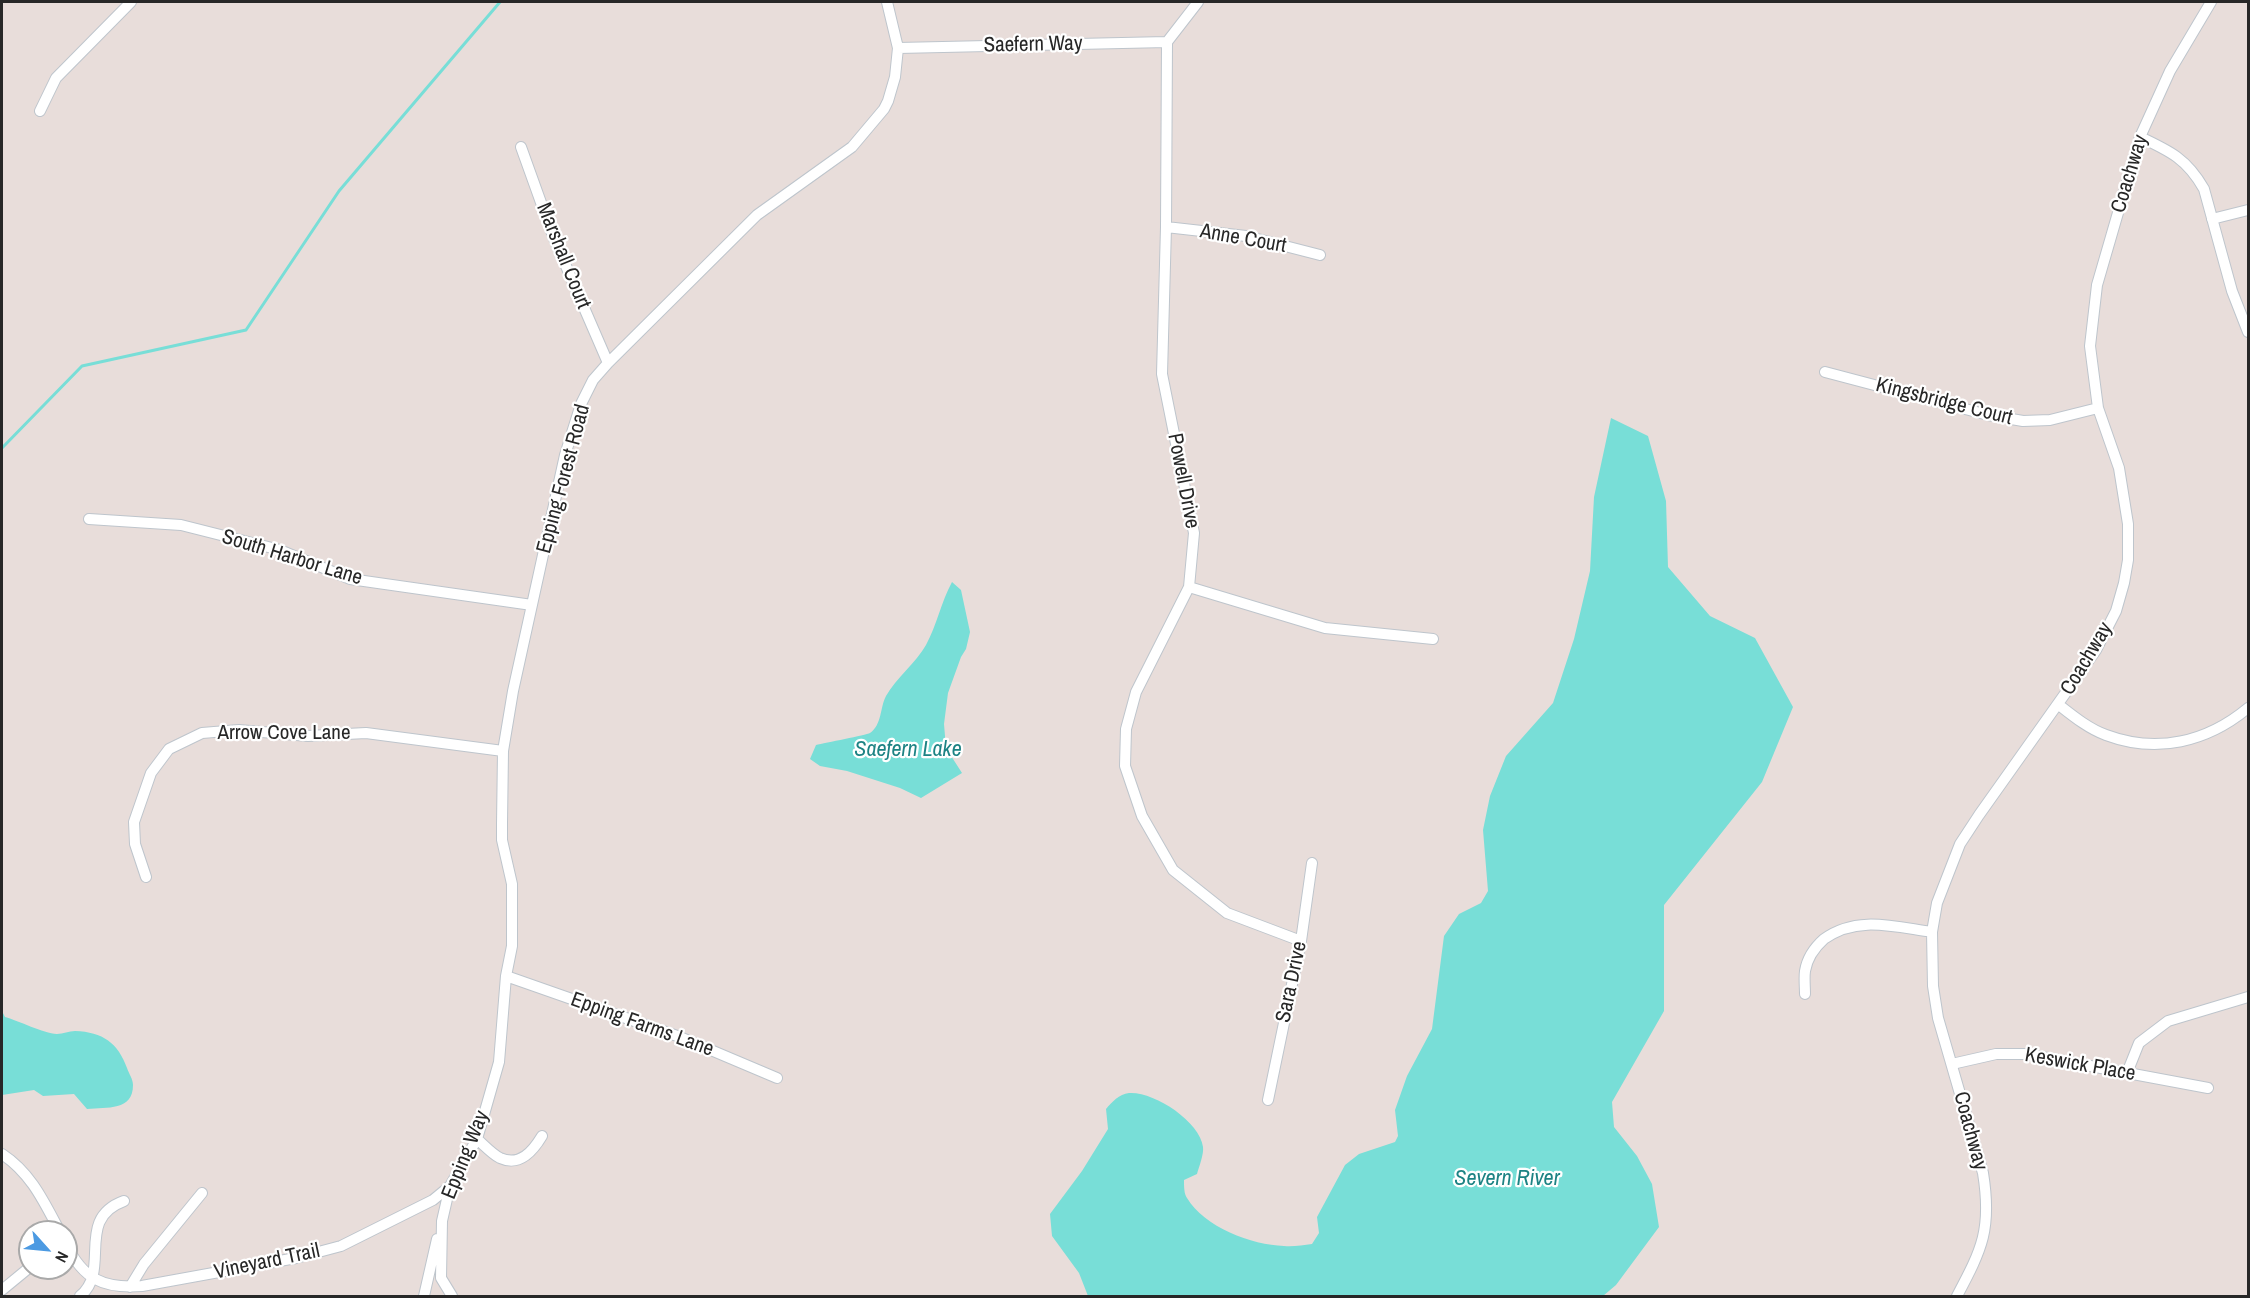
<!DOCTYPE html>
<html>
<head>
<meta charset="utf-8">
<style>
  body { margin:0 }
  #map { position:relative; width:2250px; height:1298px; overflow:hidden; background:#e8ddda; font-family:"Archivo Narrow",sans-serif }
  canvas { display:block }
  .frame { position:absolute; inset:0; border:3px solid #272727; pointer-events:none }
  .north { position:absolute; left:18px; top:1220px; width:60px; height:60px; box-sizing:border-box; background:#fff; border:2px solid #a9a9a9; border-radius:50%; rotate:117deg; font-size:16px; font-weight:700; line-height:24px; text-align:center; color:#272727 }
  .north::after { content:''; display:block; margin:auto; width:21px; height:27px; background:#4c9ae2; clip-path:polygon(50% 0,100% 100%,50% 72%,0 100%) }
</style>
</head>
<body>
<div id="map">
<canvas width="2250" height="1298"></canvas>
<div class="frame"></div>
<div class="north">N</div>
</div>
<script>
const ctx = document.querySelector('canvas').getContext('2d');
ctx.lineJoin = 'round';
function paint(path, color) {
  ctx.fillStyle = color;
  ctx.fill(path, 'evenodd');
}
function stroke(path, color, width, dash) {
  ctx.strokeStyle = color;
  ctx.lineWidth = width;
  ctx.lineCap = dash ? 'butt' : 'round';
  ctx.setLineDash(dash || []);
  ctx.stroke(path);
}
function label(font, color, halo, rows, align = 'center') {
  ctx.font = font + ' "Archivo Narrow",sans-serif';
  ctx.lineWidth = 4.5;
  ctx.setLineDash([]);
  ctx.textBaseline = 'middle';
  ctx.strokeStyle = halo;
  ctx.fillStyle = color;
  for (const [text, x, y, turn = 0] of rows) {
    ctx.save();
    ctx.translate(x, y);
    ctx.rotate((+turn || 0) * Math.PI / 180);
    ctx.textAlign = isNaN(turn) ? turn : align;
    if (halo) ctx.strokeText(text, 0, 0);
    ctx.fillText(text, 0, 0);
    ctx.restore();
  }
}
paint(new Path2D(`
  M 1611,418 L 1648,436 L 1666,501 L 1668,567 L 1710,616 L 1755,638 L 1793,707 L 1762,782 L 1664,905 L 1664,1011 L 1612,1102 L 1614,1127 L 1637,1156 L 1652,1184 L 1659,1227 L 1616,1285 L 1603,1296 L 1088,1296 L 1079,1273 L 1052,1236 L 1050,1214 L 1082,1171 L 1108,1129 L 1106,1109 C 1112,1102 1119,1094 1129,1093 C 1153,1091 1200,1121 1203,1147 C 1204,1154 1199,1167 1197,1174 L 1184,1180 C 1184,1186 1184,1194 1187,1198 C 1204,1227 1252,1245 1284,1246 C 1293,1247 1303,1245 1312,1244 L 1319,1233 L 1317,1217 L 1345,1165 L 1359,1154 L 1395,1142 L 1398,1136 L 1395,1110 L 1407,1076 L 1432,1029 L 1444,936 L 1459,914 L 1481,903 L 1488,891 L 1483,830 L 1490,796 L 1506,756 L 1553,703 L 1574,639 L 1590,571 L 1594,497 Z
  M 952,582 L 961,590 L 970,632 L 966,649 L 961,657 L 948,693 L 944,724 L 946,748 L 962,773 L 921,798 L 900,788 L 847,771 L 820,766 L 810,759 L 816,745 C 825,743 866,735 870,733 C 882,725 880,707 886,696 C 896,678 916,663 926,645 C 937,625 941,602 952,582 Z
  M 2,1011 L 5,1017 C 19,1021 43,1033 57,1034 C 63,1034 69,1031 75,1031 C 103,1032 118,1043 127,1068 C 129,1074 133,1079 133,1085 C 133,1111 107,1107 87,1109 L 74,1094 L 43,1096 L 34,1090 L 2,1095 Z`), '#78ded7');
stroke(new Path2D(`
  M 2,448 L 82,366 L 246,330 L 339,191 L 500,2`), '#78ded7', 3);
const street = new Path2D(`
  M 1198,2 L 1167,42 L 1166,227 L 1162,374 L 1194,533 L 1189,587 L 1136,692 L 1126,729 L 1125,766 L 1142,816 L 1173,870 L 1227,913 L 1301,941
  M 898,48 L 1167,42
  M 40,111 L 56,78 L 131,2
  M 2140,137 C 2170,151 2187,159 2204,189 L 2232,291 L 2248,332
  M 521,147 L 553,236 L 608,363
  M 2212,219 L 2248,210
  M 1166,227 L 1246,236 L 1320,255
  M 1825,372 L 1988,415 L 2023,421 L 2050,420 L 2098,408
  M 89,519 L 181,525 L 280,550 L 350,579 L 532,605
  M 1189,587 L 1325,628 L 1433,639
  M 2059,705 C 2073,716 2089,729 2106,735 C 2157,754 2207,742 2248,708
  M 146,877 L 135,844 L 134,822 L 151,773 L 169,749 L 202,733 L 239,730 L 308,736 L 366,733 L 503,751
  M 506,976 L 680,1037 L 777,1078
  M 1805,994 C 1805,987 1804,978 1805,971 C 1807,959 1815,947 1824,939 C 1857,915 1895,927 1932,932
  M 1952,1064 L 1996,1054 L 2026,1054 L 2208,1088
  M 2127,1073 L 2139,1043 L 2168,1021 L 2248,997
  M 1268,1100 L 1301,941 L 1312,863
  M 477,1139 C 484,1145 492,1154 500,1158 C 520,1167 533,1151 542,1136
  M 2,1154 C 31,1173 44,1202 60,1232
  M 66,1244 C 83,1279 103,1289 142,1286 L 296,1258 L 341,1246 L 433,1200 L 450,1186
  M 130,1287 L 144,1264 L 202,1193
  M 2,1290 L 30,1267
  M 80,1296 C 112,1270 74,1219 124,1201
  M 424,1296 L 437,1239
  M 452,1296 L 441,1278 L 442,1221 L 450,1186 L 477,1139 L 499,1062 L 506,976 L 512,946 L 512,884 L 502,840 L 502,824 L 503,751 L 513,691 L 565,455 L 581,404 L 593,380 L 608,363 L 757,215 L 852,147 L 884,109 L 888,101 L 895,77 L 898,48 L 887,2
  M 1957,1296 C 1982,1249 1992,1229 1983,1173 L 1938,1018 L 1933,986 L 1932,932 L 1937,903 L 1960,844 L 1979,815 L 2096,650 L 2116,611 L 2124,583 L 2128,560 L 2128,524 L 2119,468 L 2098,408 L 2090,346 L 2097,285 L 2140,137 L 2170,71 L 2211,2`);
stroke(street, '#bec5cc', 12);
stroke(street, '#fff', 10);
label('21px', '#272727', '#fff', [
  ["Saefern Way",1033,45,-1],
  ["Coachway",2130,174,-73],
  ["Anne Court",1243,239,10],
  ["Marshall Court",563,256,68],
  ["Kingsbridge Court",1944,402,14],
  ["Epping Forest Road",564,479,-75],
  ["Powell Drive",1183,481,79],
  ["South Harbor Lane",292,558,17],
  ["Coachway",2087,659,-59],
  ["Arrow Cove Lane",284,733],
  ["Sara Drive",1292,982,-78],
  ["Epping Farms Lane",642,1025,20],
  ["Keswick Place",2080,1065,10],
  ["Coachway",1970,1131,75],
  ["Epping Way",466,1155,-68],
  ["Vineyard Trail",267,1262,-12]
]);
label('italic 22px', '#1d8384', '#fff', [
  ["Saefern Lake",908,750],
  ["Severn River",1507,1179]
]);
</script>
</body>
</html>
